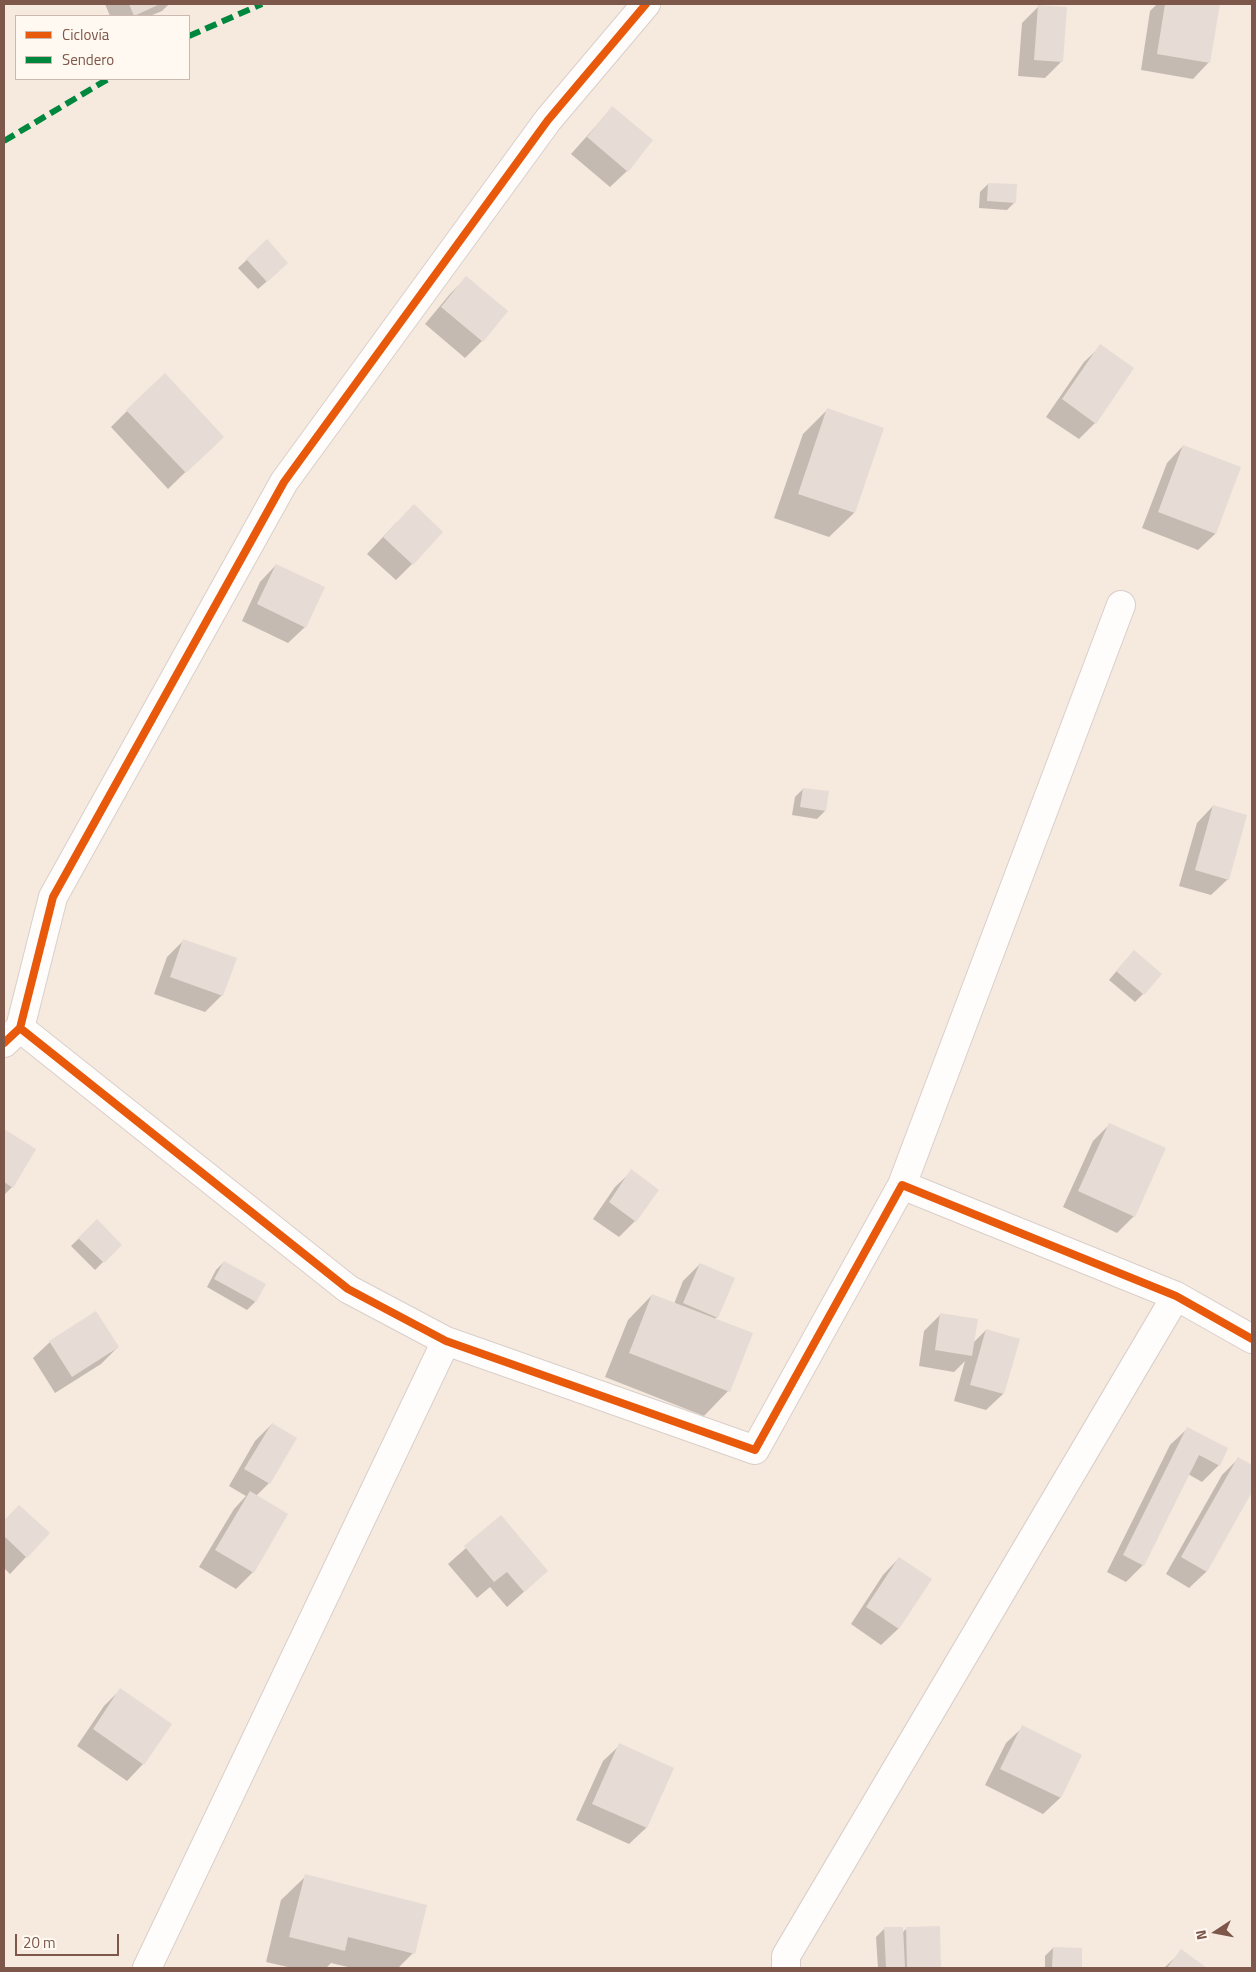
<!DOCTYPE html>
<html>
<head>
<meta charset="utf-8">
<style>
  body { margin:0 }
  #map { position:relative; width:1256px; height:1972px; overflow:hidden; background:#f9f4ee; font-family:"Titillium Web",sans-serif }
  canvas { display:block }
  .frame { position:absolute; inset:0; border:5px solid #7d5749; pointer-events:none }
  .legend { position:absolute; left:15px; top:15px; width:175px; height:65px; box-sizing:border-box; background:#fff9f1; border:1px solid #cbb8ae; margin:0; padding:6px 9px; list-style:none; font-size:15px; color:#7d5749 }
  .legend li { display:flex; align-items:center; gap:10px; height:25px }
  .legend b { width:25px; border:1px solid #cbb8ae }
  .north { position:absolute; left:1191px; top:1907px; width:50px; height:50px; -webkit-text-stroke:4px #fff9f1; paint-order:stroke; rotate:259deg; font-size:14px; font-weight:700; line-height:20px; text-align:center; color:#7d5749 }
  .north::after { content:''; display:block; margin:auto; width:18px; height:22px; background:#7d5749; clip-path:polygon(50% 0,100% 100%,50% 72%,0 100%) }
  .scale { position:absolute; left:15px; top:1934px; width:104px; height:22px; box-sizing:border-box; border:2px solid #7d5749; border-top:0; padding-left:6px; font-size:15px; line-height:18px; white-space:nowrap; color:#7d5749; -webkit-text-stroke:4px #fff9f1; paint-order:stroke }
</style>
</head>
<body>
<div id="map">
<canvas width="1256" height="1972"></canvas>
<div class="frame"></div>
<ul class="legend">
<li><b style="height:6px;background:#e8590c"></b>Ciclovía</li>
<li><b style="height:6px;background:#00873e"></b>Sendero</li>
</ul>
<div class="north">N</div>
<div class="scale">20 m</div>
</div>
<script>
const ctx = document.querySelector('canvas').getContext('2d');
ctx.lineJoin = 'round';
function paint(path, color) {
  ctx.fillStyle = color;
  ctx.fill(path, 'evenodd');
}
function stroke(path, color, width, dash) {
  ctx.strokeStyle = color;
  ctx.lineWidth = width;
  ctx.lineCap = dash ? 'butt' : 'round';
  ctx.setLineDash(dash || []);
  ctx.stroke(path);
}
paint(new Path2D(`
  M 4,4 L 1252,4 L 1252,1968 L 4,1968 ZM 16,16 L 189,16 L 189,79 L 16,79 Z`), '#f6e9de');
paint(new Path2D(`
  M 105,4 L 169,4 L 162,11 L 150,16 L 110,16 Z
  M 1157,4 L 1218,4 L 1209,62 L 1193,79 L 1141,70 L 1150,11 Z
  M 1039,6 L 1062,61 L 1045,78 L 1018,76 L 1022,23 Z
  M 612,108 L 627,171 L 610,187 L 571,154 Z
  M 988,184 L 1015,202 L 1007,210 L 979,208 L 980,192 Z
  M 267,241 L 279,271 L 258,289 L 238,268 Z
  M 466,278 L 482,341 L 465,358 L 425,324 L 450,294 Z
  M 1101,346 L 1095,423 L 1079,439 L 1046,417 L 1084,362 Z
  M 827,410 L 854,513 L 829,537 L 774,518 L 803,434 Z
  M 127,411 L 205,453 L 168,489 L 111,427 Z
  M 1183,446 L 1239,468 L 1215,534 L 1198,550 L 1142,528 L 1167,463 Z
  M 397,522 L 412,564 L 396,580 L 367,554 Z
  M 276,565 L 305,627 L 288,643 L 242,621 L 260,582 Z
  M 803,789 L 825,811 L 817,819 L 792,815 L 795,797 Z
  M 1213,806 L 1228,879 L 1211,895 L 1179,886 L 1197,823 Z
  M 183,941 L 222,995 L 205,1012 L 154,994 L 167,957 Z
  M 1126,960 L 1143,994 L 1135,1002 L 1109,980 Z
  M 1110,1124 L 1134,1216 L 1117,1233 L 1063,1207 L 1093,1141 Z
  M 4,1130 L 35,1150 L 12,1187 L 4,1195 Z
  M 632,1171 L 635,1221 L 619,1237 L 593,1219 L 615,1187 Z
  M 97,1221 L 120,1245 L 95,1270 L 71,1246 Z
  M 224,1262 L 255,1302 L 247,1310 L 207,1287 L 216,1270 Z
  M 700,1264 L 717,1317 L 714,1320 L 751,1334 L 728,1391 L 704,1416 L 605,1377 L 628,1320 L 652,1295 L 674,1304 L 683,1281 Z
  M 941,1314 L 973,1343 L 986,1330 L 1003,1394 L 986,1410 L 954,1401 L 965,1361 L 954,1372 L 919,1366 L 924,1331 Z
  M 50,1342 L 118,1347 L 101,1364 L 55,1393 L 33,1358 Z
  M 272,1424 L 269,1483 L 256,1496 L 286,1514 L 253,1572 L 236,1589 L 199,1567 L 234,1509 L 246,1496 L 229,1486 L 255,1441 Z
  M 1187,1429 L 1219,1465 L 1202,1482 L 1188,1474 L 1143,1565 L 1126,1582 L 1107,1572 L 1170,1445 Z
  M 1238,1459 L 1252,1466 L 1252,1489 L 1206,1572 L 1189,1588 L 1166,1574 L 1222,1475 Z
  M 19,1506 L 26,1557 L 10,1574 L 4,1568 L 4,1521 Z
  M 501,1517 L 547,1571 L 507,1607 L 490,1587 L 477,1598 L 448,1564 Z
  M 899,1558 L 930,1579 L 898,1629 L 881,1645 L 851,1624 L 883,1575 Z
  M 120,1690 L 143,1764 L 127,1781 L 77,1746 L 104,1706 Z
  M 1023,1727 L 1080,1756 L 1060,1798 L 1043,1814 L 985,1785 L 1006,1743 Z
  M 620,1745 L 673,1769 L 646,1828 L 629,1844 L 576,1820 L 603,1761 Z
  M 306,1876 L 413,1953 L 398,1968 L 352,1968 L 331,1963 L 326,1968 L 292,1968 L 266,1962 L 281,1900 Z
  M 907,1928 L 938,1928 L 939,1968 L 878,1968 L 876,1937 L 884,1929 L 902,1933 Z
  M 1053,1948 L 1081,1949 L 1080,1968 L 1045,1968 L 1045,1956 Z
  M 1182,1951 L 1205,1968 L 1164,1968 Z`), '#0003');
paint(new Path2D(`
  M 129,4 L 160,4 L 134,16 Z
  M 1165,4 L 1220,4 L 1210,63 L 1157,54 Z
  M 1038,5 L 1067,7 L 1063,62 L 1034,60 Z
  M 612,106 L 653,140 L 628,172 L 587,137 Z
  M 988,183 L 1017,184 L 1016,203 L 987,201 Z
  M 267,239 L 288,263 L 267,282 L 246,259 Z
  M 466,276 L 508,311 L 483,342 L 441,307 Z
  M 1100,344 L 1134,368 L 1096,424 L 1062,399 Z
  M 165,373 L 224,437 L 186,473 L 126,410 Z
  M 827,408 L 884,428 L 855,513 L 798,494 Z
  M 1183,445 L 1241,467 L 1216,534 L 1158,512 Z
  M 414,504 L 443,532 L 413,565 L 383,537 Z
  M 276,564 L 325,587 L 306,628 L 257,604 Z
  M 803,788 L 829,791 L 826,811 L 800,807 Z
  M 1213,805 L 1247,815 L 1229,880 L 1195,870 Z
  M 183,939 L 237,958 L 223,996 L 170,977 Z
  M 1134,950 L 1162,974 L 1144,995 L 1116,971 Z
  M 1109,1123 L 1166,1148 L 1135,1217 L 1078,1191 Z
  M 4,1129 L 36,1149 L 13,1188 L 4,1182 Z
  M 631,1169 L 659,1190 L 636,1222 L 609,1202 Z
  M 97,1219 L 122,1245 L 104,1263 L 78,1238 Z
  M 224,1261 L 266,1284 L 256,1302 L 214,1279 Z
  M 700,1263 L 735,1278 L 718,1318 L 683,1303 Z
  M 652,1294 L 753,1333 L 730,1392 L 629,1353 Z
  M 96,1311 L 119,1347 L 72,1377 L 49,1341 Z
  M 940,1313 L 978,1319 L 972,1356 L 935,1350 Z
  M 986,1329 L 1020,1339 L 1004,1394 L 970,1385 Z
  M 272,1423 L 297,1438 L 270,1484 L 244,1469 Z
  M 1187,1427 L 1228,1448 L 1220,1466 L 1199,1455 L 1144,1566 L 1123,1555 Z
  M 1238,1457 L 1252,1465 L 1252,1492 L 1207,1572 L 1181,1557 Z
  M 250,1491 L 288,1514 L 254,1573 L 215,1550 Z
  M 19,1505 L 50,1533 L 27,1558 L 4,1536 L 4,1521 Z
  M 501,1515 L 548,1571 L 524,1592 L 507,1572 L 494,1582 L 464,1546 Z
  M 899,1557 L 932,1579 L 899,1629 L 866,1607 Z
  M 120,1688 L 172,1724 L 144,1765 L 93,1729 Z
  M 1022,1725 L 1082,1755 L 1061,1798 L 1000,1769 Z
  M 619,1743 L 674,1768 L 647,1828 L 592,1804 Z
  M 305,1874 L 427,1905 L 415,1954 L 348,1937 L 345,1951 L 289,1937 Z
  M 940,1926 L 941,1968 L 907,1968 L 906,1927 Z
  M 884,1927 L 903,1927 L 905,1967 L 886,1968 Z
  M 1053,1947 L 1082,1948 L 1082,1968 L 1052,1968 Z
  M 1181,1949 L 1207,1968 L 1167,1968 Z`), '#e6dcd5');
const minor = new Path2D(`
  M 20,1028 L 53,897 L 284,482 L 548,120 L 646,4
  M 4,1043 L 20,1028 L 348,1289 L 446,1341 L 755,1450 L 902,1185 L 1176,1296 L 1252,1339
  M 902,1185 L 1121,605
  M 147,1968 L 446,1341
  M 786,1968 L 786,1956 L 1176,1296`);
stroke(minor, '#d9cfca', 30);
stroke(minor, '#fefdfc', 28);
stroke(new Path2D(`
  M 189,36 L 262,4
  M 4,141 L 108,79`), '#00873e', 6, [12, 6]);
stroke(new Path2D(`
  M 20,1028 L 53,897 L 284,482 L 548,120 L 646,4
  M 4,1043 L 20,1028 L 348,1289 L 446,1341 L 755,1450 L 902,1185 L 1176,1296 L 1252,1339`), '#e8590c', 8);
</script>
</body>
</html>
